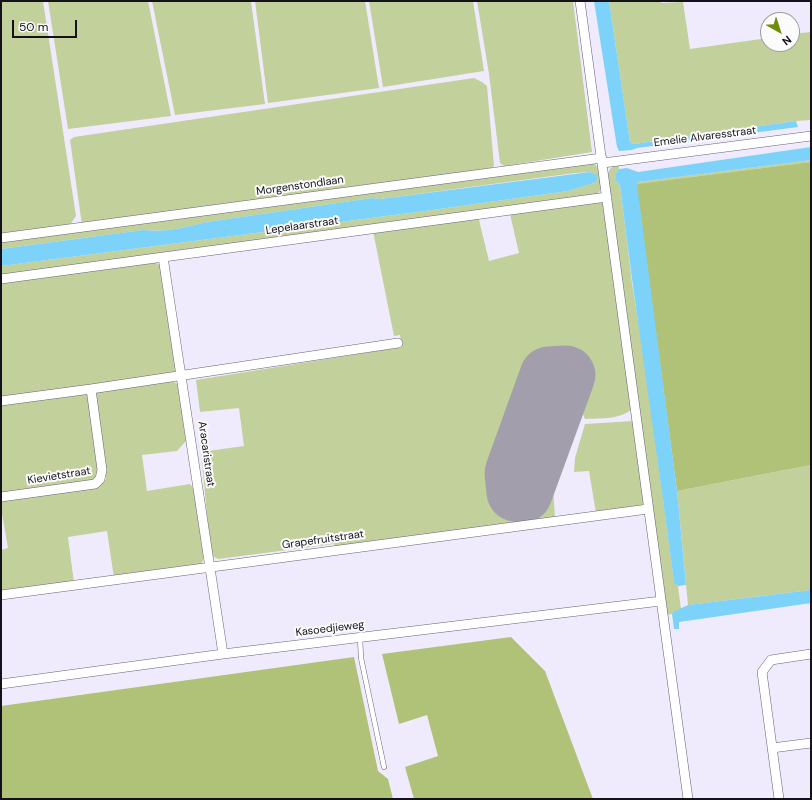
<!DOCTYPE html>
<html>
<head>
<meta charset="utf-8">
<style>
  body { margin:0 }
  #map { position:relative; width:812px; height:800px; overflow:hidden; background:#efebfc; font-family:"DM Sans",sans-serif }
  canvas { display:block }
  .frame { position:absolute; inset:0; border:2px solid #14111b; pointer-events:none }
  .north { position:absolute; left:760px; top:12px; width:40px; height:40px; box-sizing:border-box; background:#fbfbfb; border:1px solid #9f9da1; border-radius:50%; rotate:141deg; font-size:11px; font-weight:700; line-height:16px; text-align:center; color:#14111b }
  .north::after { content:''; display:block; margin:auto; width:14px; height:18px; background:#6f8c08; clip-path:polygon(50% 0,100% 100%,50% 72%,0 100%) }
  .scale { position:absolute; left:12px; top:20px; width:65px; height:18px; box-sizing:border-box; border:2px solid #14111b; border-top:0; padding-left:5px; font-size:12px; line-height:14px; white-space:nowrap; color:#14111b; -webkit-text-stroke:3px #fbfbfb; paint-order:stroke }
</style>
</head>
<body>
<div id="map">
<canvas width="812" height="800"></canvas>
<div class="frame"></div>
<div class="north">N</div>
<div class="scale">50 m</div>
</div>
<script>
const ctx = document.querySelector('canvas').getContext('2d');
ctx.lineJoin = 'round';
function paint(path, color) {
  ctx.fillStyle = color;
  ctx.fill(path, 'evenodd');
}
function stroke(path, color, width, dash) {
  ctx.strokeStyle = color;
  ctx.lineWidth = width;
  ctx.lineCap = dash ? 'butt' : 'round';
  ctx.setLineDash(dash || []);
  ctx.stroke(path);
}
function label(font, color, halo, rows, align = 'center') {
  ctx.font = font + ' "DM Sans",sans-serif';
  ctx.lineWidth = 4;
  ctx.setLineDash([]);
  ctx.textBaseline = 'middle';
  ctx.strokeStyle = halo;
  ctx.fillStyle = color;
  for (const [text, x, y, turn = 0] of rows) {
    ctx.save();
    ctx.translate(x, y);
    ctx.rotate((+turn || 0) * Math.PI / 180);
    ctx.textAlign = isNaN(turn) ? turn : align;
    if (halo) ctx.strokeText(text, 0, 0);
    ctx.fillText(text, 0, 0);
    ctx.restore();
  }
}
paint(new Path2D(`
  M 1,1 L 43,1 L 76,216 L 69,226 L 1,235 Z
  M 48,1 L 148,1 L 171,116 L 68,129 Z
  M 152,1 L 251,1 L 265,104 L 175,115 Z
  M 255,1 L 365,1 L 379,88 L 268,103 Z
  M 369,1 L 473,1 L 484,71 L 383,87 Z
  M 477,1 L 573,1 L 592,152 L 504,166 L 500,163 L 489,74 Z
  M 609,1 L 661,1 L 661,3 L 683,2 L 690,49 L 768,38 L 768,44 L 792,44 L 792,34 L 811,32 L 811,120 L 796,121 L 634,144 L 630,142 Z
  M 474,78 L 482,82 L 487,86 L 494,166 L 490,169 L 82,225 L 70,140 L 74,137 Z
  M 811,160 L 811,162 L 636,184 L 638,182 Z
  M 593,163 C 601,168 606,188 597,194 L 1,276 L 1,266 L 425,211 L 568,191 L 594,183 L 597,175 L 590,172 L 575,173 L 380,199 L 372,198 L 207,222 C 186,227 165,233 143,230 L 1,249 L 1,241 Z
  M 614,166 L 619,166 L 619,169 L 616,173 L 616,181 L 620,185 L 632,283 L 647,379 L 674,581 L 678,586 L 681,609 L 673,612 L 672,614 L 665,615 L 609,185 C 608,177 606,170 614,166 Z
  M 601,200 L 605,205 L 633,408 C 620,420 601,418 585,419 L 582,412 L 556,410 L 569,373 L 547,375 L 512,474 L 514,495 L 525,495 L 533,472 L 552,472 L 555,518 L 336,548 L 334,544 L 218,559 L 211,555 L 201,452 L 244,446 L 239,408 L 200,412 L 196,380 L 402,347 L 400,335 L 394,336 L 373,231 L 478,216 L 489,261 L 519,253 L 510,214 Z
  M 150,262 L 156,263 L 162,266 L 177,365 L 176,371 L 170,375 L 1,398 L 1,281 Z
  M 171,381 L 178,384 L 186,441 L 177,451 L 142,455 L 147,491 L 190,484 L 196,492 L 204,555 L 203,561 L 198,567 L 114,578 L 107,531 L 68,537 L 74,583 L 1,593 L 1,550 L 8,548 L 1,508 L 1,500 L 97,487 L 106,479 L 106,473 L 94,391 Z
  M 89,393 L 101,470 L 94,481 L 1,494 L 1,404 Z
  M 633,421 L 645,508 L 596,513 L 589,471 L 574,472 L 575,458 L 585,424 Z
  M 811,465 L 811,590 L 688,605 L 677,491 Z`), '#c2d09c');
paint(new Path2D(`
  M 811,162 L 811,465 L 677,491 L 636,184 Z
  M 511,637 L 545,671 L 593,799 L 414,799 L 405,767 L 438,756 L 427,715 L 399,724 L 382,654 Z
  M 354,657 L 378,771 L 388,779 L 393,799 L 1,799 L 1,706 Z`), '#b0c278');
paint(new Path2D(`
  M 594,1 L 609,1 L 630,142 L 634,144 L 796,121 L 798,127 L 637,148 L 632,150 L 619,151 L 617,147 Z
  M 811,147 L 811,160 L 638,182 L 637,184 L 677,491 L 686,585 L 678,586 L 674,582 C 657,449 636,318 620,185 L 616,181 L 616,173 L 619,169 L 627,168 L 638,172 Z
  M 590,172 L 597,175 L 597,180 L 594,183 L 568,191 L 425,211 L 1,266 L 1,249 L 143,230 C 165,233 186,227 207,222 L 372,198 L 380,199 Z
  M 811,590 L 811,603 L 679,622 L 679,629 L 674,629 L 672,614 L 673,612 L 688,605 Z`), '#7cd2f8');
stroke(new Path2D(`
  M 566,375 L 523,493 L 516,492 L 514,473 L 549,376 Z`), '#a29eac', 59);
const service = new Path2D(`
  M 360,638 L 361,658 L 384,767`);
const minor = new Path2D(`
  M 580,1 L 688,799
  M 603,163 L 811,136
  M 1,238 L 602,158
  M 163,257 L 223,654
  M 1,279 L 607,197
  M 1,401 L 91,389 L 398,343
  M 1,497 L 95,484 L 100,479 L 102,470 L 91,389
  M 1,595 L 648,509
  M 1,684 L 223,654 L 661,601
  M 772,748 L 811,743
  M 779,799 L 762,672 L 771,660 L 811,654`);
stroke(service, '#69627b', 5.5);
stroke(minor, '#69627b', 10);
stroke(service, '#fff', 4.5);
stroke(minor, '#fff', 9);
label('11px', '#14111b', '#fbfbfb', [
  ["Emelie Alvaresstraat",705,137,-7],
  ["Morgenstondlaan",300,186,-8],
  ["Lepelaarstraat",302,226,-8],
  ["Aracaristraat",206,454,82],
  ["Kievietstraat",59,476,-9],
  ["Grapefruitstraat",323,540,-8],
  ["Kasoedjieweg",330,629,-7]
]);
</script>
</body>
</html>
